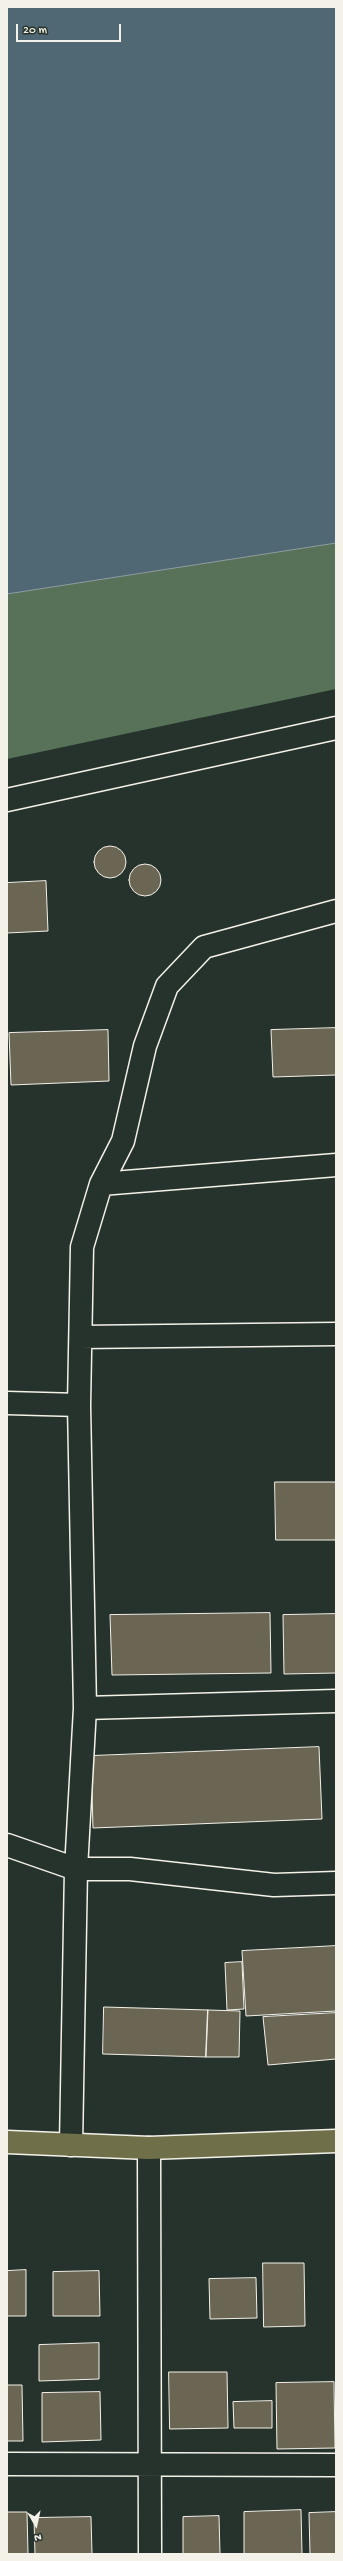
<!DOCTYPE html>
<html>
<head>
<meta charset="utf-8">
<style>
  body { margin:0 }
  #map { position:relative; width:343px; height:2561px; overflow:hidden; background:#26332d; font-family:"Gochi Hand",sans-serif }
  canvas { display:block }
  .frame { position:absolute; inset:0; border:8px solid #f4f1e8; pointer-events:none }
  .north { position:absolute; left:16px; top:2505px; width:40px; height:40px; -webkit-text-stroke:3px #26332d; paint-order:stroke; rotate:171deg; font-size:11px; font-weight:700; line-height:16px; text-align:center; color:#f4f1e8 }
  .north::after { content:''; display:block; margin:auto; width:14px; height:18px; background:#f4f1e8; clip-path:polygon(50% 0,100% 100%,50% 72%,0 100%) }
  .scale { position:absolute; left:16px; top:24px; width:105px; height:18px; box-sizing:border-box; border:2px solid #f4f1e8; border-top:0; padding-left:5px; font-size:12px; line-height:14px; white-space:nowrap; color:#f4f1e8; -webkit-text-stroke:3px #26332d; paint-order:stroke }
</style>
</head>
<body>
<div id="map">
<canvas width="343" height="2561"></canvas>
<div class="frame"></div>
<div class="north">N</div>
<div class="scale">20 m</div>
</div>
<script>
const ctx = document.querySelector('canvas').getContext('2d');
ctx.lineJoin = 'round';
function paint(path, color) {
  ctx.fillStyle = color;
  ctx.fill(path, 'evenodd');
}
function stroke(path, color, width, dash) {
  ctx.strokeStyle = color;
  ctx.lineWidth = width;
  ctx.lineCap = dash ? 'butt' : 'round';
  ctx.setLineDash(dash || []);
  ctx.stroke(path);
}
paint(new Path2D(`
  M 336,543 L 336,689 L 7,759 L 7,594 Z`), '#577259');
const water = new Path2D(`
  M 7,7 L 336,7 L 336,543 L 7,594 Z`);
paint(water, '#4f6873');
stroke(water, '#919fa2', 1);
const building = new Path2D(`
  M94 862a16 16 0 1 1 32 0a16 16 0 1 1-32 0Z
  M129 880a16 16 0 1 1 32 0a16 16 0 1 1-32 0Z
  M 46,881 L 48,931 L 7,933 L 7,883 Z
  M 336,1028 L 336,1075 L 273,1077 L 271,1030 Z
  M 108,1030 L 109,1081 L 11,1085 L 9,1033 Z
  M 275,1482 L 336,1482 L 336,1540 L 276,1540 Z
  M 270,1613 L 271,1673 L 112,1675 L 110,1615 Z
  M 336,1614 L 336,1673 L 284,1674 L 283,1615 Z
  M 319,1747 L 322,1819 L 93,1828 L 91,1756 Z
  M 336,1946 L 336,2011 L 246,2016 L 242,1951 Z
  M 242,1962 L 244,2009 L 227,2010 L 225,1963 Z
  M 104,2007 L 208,2010 L 206,2057 L 103,2054 Z
  M 208,2010 L 240,2011 L 239,2057 L 206,2057 Z
  M 336,2013 L 336,2059 L 268,2065 L 263,2017 Z
  M 263,2263 L 304,2263 L 305,2326 L 264,2327 Z
  M 26,2270 L 26,2316 L 7,2316 L 7,2271 Z
  M 99,2271 L 100,2316 L 53,2316 L 53,2272 Z
  M 256,2278 L 257,2318 L 210,2319 L 209,2279 Z
  M 99,2343 L 99,2379 L 39,2381 L 39,2345 Z
  M 169,2372 L 227,2372 L 228,2428 L 170,2429 Z
  M 334,2382 L 335,2448 L 277,2449 L 276,2383 Z
  M 7,2385 L 22,2385 L 23,2441 L 7,2441 Z
  M 100,2392 L 101,2440 L 42,2442 L 42,2393 Z
  M 272,2401 L 272,2428 L 234,2428 L 233,2402 Z
  M 301,2510 L 302,2554 L 244,2554 L 244,2512 Z
  M 7,2512 L 27,2512 L 28,2554 L 7,2554 Z
  M 336,2512 L 336,2554 L 310,2554 L 309,2513 Z
  M 219,2516 L 220,2554 L 183,2554 L 183,2517 Z
  M 91,2517 L 92,2554 L 35,2554 L 34,2518 Z`);
paint(building, '#6b6653');
stroke(building, '#f4f1e8', 1);
const minor = new Path2D(`
  M 7,800 L 336,728
  M 101,1184 L 336,1165
  M 81,1337 L 336,1334
  M 7,1403 L 79,1405
  M 85,1708 L 336,1701
  M 7,1845 L 76,1869 L 130,1869 L 274,1885 L 336,1883
  M 71,2145 L 76,1869 L 85,1708 L 79,1405 L 82,1247 L 101,1184 L 123,1141 L 145,1046 L 167,986 L 204,947 L 336,911
  M 149,2148 L 150,2554
  M 7,2464 L 336,2465`);
const major = new Path2D(`
  M 7,2142 L 149,2148 L 336,2141`);
stroke(minor, '#f4f1e8', 25);
stroke(major, '#f4f1e8', 25);
stroke(minor, '#26332d', 22);
stroke(major, '#6f704a', 22);
</script>
</body>
</html>
